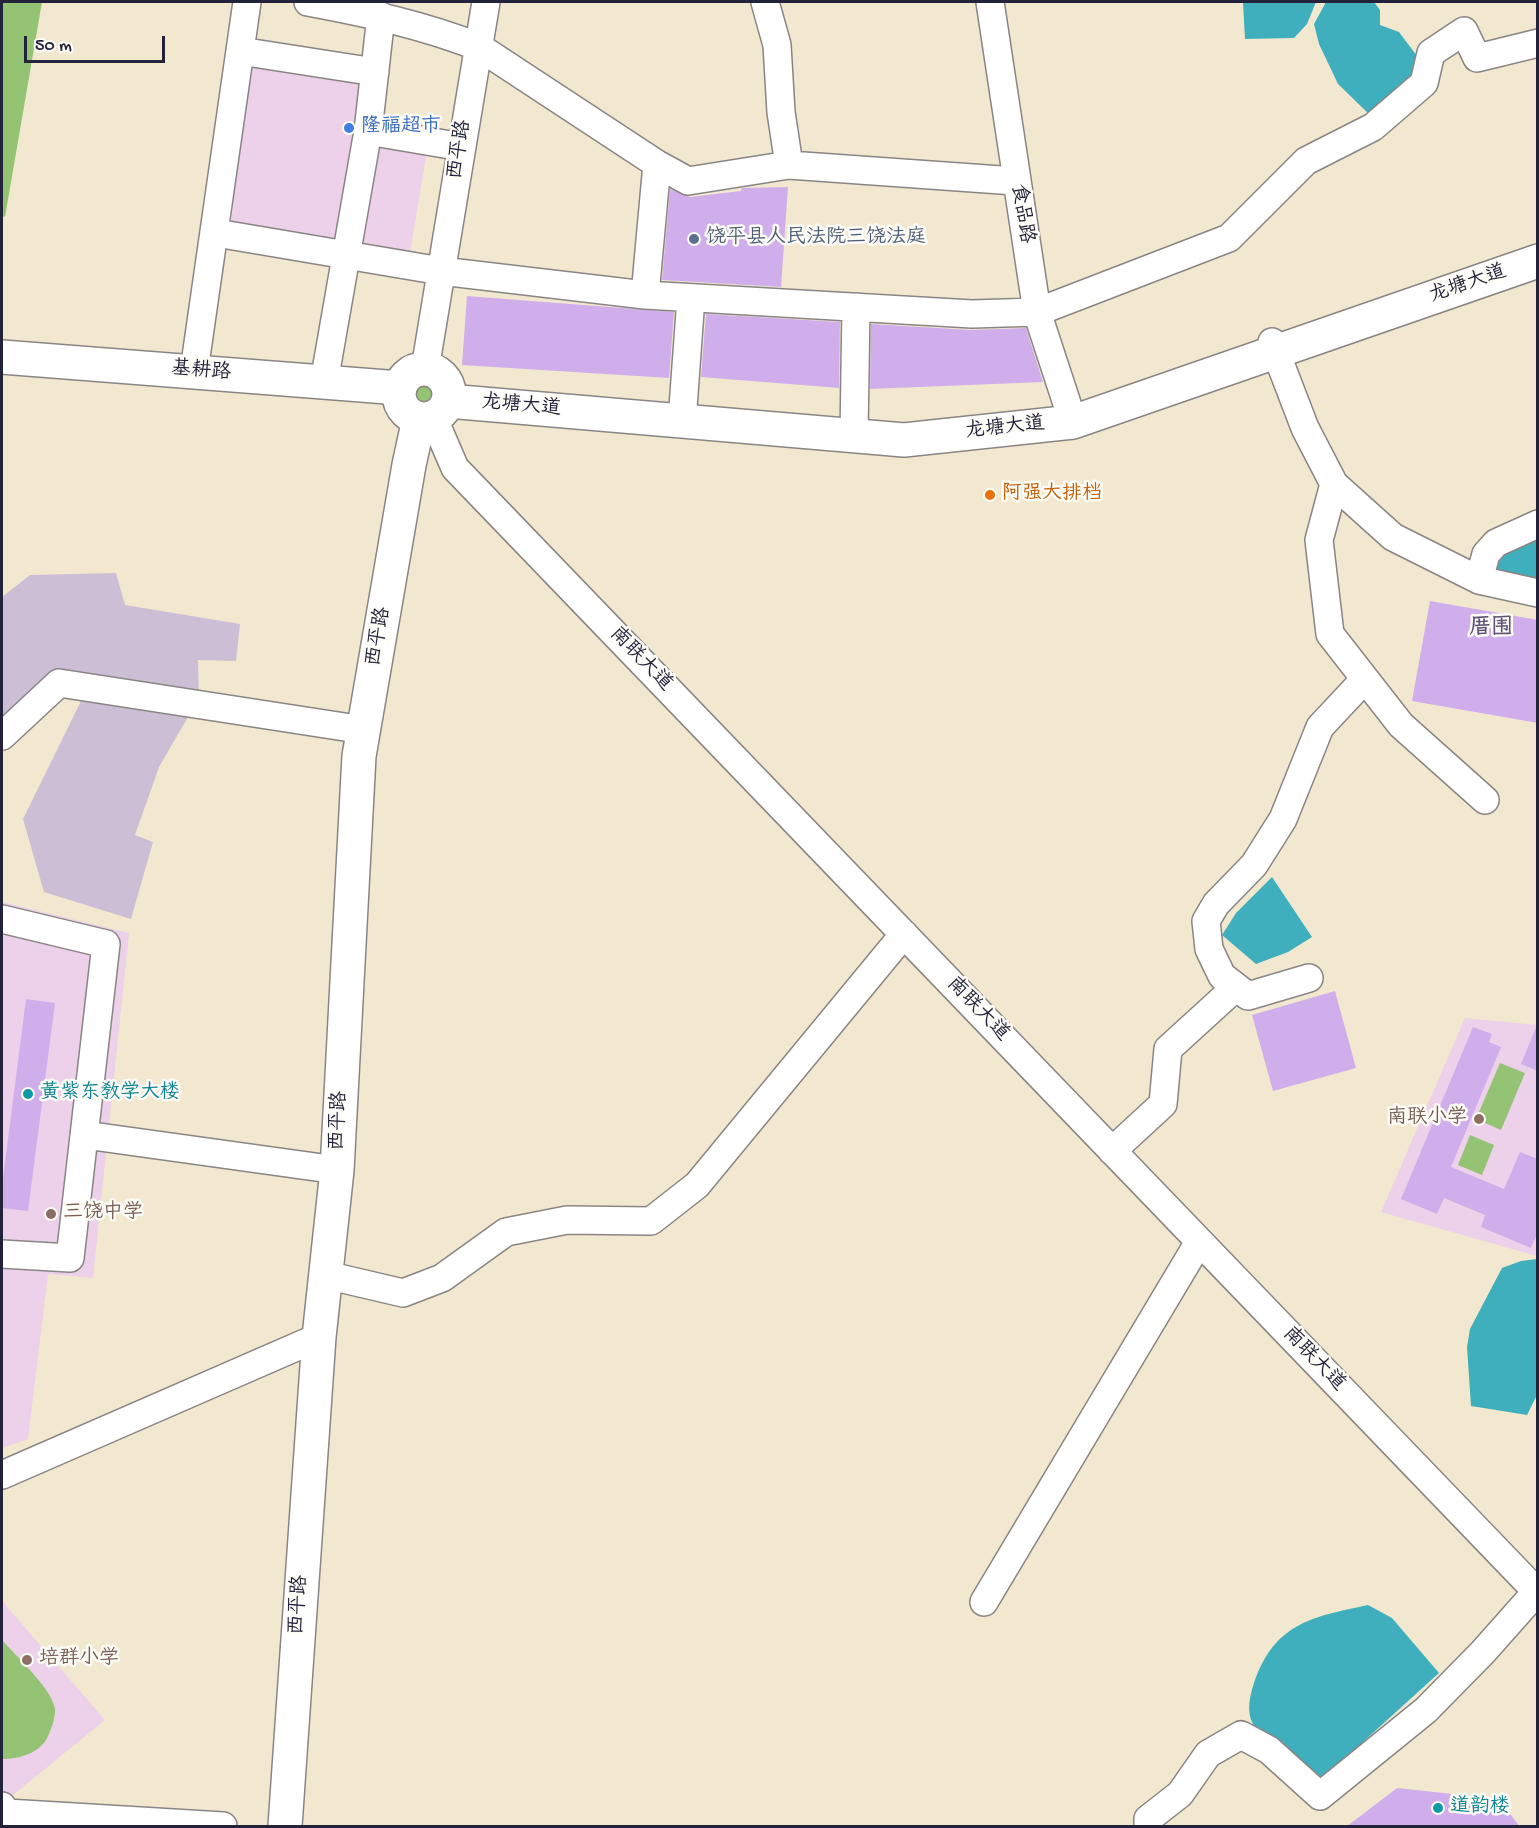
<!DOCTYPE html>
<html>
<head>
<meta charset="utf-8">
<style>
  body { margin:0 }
  #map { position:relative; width:1539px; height:1828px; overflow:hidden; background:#f2e8cf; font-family:"Gochi Hand",sans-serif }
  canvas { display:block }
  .frame { position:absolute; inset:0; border:3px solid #22223b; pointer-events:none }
  .scale { position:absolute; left:24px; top:36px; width:141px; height:27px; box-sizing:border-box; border:3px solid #22223b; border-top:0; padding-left:8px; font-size:18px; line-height:21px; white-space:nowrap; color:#22223b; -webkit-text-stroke:4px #fdfcf7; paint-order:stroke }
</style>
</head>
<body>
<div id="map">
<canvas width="1539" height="1828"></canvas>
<div class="frame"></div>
<div class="scale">50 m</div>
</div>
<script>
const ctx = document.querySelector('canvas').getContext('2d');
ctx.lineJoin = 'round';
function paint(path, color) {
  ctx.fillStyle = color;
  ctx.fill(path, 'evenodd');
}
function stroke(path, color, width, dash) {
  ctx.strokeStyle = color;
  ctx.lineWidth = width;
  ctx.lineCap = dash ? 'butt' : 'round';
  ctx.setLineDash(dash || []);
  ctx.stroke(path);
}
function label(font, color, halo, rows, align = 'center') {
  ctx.font = font + ' "Gochi Hand","LXGW WenKai TC",sans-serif';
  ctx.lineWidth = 5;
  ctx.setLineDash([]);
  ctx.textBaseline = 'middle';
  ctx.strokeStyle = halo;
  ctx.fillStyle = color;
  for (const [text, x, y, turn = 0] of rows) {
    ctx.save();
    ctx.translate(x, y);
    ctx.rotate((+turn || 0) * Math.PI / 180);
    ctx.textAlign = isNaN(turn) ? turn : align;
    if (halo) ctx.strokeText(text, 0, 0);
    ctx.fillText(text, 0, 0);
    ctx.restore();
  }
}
paint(new Path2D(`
  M 249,63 L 371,81 L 346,244 L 231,226 Z
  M 372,141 L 427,151 L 410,253 L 354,244 Z
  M 2,902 L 129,933 L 93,1278 L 48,1274 L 28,1439 L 2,1448 Z
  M 1465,1018 L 1537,1025 L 1537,1256 L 1381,1212 Z
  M 2,1601 L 105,1720 L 2,1804 Z`), '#edd0e9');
paint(new Path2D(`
  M 116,573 L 125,605 L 240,624 L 236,661 L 198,660 L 199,698 L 159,767 L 135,835 L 153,842 L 131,919 L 44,892 L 23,819 L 83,697 L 42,697 L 2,734 L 2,597 L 30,575 Z`), '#ccbed4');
paint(new Path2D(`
  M 2,2 L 42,2 L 5,217 L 2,216 Z
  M 415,376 C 435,378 444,383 439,404 L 411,408 C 403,398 405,383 415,376 Z
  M 1500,1063 L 1525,1073 L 1501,1130 L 1476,1119 Z
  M 1470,1135 L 1494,1145 L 1482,1175 L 1458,1165 Z
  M 2,1640 C 15,1655 53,1690 55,1709 C 56,1717 50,1733 46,1740 C 37,1754 18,1759 2,1759 Z`), '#93c373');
paint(new Path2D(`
  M 1243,2 L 1316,2 L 1307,24 L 1294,38 L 1245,39 Z
  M 1326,2 L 1374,2 L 1380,10 L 1380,25 L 1399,32 L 1423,64 L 1373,118 L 1338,84 L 1319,44 L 1314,24 Z
  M 1537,532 L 1537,579 L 1497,571 L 1497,558 Z
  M 1272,877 L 1312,937 L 1288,952 L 1256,964 L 1222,935 L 1236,913 Z
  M 1537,1259 L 1537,1395 L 1527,1415 L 1471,1406 L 1467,1347 L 1470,1329 L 1502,1268 L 1521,1261 Z
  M 1368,1605 L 1392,1618 L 1439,1673 L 1320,1781 C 1307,1770 1259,1734 1253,1724 C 1246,1712 1250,1695 1254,1683 C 1275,1622 1313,1617 1368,1605 Z`), '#40afbd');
paint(new Path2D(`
  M 788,187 L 781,287 L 662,280 L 670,189 L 690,197 L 741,191 L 742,188 Z
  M 467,296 L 674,312 L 669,378 L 462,365 Z
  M 706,314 L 840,322 L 839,388 L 701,377 Z
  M 871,324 L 971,330 L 1026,328 L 1043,382 L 870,389 Z
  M 1430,601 L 1538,620 L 1538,723 L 1412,701 Z
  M 1335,991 L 1356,1068 L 1273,1091 L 1252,1015 Z
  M 26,999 L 55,1003 L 28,1211 L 2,1208 L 2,1186 Z
  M 1537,1025 L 1538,1025 L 1538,1071 L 1521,1064 Z
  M 1473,1027 L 1492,1034 L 1489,1042 L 1501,1047 L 1451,1167 L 1504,1189 L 1520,1152 L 1538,1159 L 1538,1232 L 1531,1248 L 1481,1227 L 1485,1215 L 1444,1198 L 1437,1214 L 1401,1199 Z
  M 1397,1788 L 1499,1799 L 1520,1827 L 1346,1827 Z`), '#d0aeeb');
const minor = new Path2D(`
  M 308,2 C 367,13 423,25 479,47 L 657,164 L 688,181 L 789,165 L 1015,181
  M 765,2 L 777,45 L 781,112 L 789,165
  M 990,2 L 1037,312 L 1073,422
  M 240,51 L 375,72
  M 368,131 L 462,147
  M 216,233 L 441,271 L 645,295 L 972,314 L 1037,312 L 1229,238 L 1306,161 L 1373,127 L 1424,83 L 1431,53 L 1464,31 L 1477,58 L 1538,43
  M 645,295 L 657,164
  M 1272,342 L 1305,428 L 1334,484 L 1393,537 L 1479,580 L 1538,593
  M 425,369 L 486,2
  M 194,371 L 247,2
  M 324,382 L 368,131 L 381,16
  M 433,417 L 455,468 L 1538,1593
  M 682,421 L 691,298
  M 854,435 L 856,307
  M 1334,484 L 1319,540 L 1330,634 L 1401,725 L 1485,800
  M 1479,580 L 1486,554 L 1496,543 L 1538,524
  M 2,736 L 59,683 L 364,730
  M 2,919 L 106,944 L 70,1258 L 2,1254
  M 1309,978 L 1248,996 L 1222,976 L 1209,949 L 1206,921 L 1216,904 L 1254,865 L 1283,819 L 1320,727 L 1365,679
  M 85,1135 L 337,1170
  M 1112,1151 L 1163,1104 L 1168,1049 L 1236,987
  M 326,1275 L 403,1293 L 442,1278 L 506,1232 L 567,1220 L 651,1221 L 697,1185 L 904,934
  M 2,1475 L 319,1337
  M 984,1602 L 1199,1242
  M 2,1806 L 7,1813 L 223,1826
  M 1148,1826 L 1148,1819 L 1180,1794 L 1208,1754 L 1241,1735 L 1269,1750 L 1320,1796 L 1426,1710 L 1483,1652 L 1538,1590`);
const major = new Path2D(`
  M 2,357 L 400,388`);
const highway = new Path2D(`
  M399 394a25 25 0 1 1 50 0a25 25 0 1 1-50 0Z
  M 448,401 L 904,440 L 1073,422 L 1538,261
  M 285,1826 L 319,1337 L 337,1170 L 359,756 L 409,465 L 419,419`);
stroke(minor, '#8a8585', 30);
stroke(major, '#8a8585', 36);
stroke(highway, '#8a8585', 36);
stroke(minor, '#fff', 27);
stroke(major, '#fff', 33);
stroke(highway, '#fff', 33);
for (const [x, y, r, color] of [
  [349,128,6,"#3f7fe0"],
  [694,239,6,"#5c6f8a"],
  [990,495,6,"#e8710a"],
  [28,1094,6,"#0f9aa8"],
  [1479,1119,6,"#8d6e63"],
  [51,1214,6,"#8d6e63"],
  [27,1660,6,"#8d6e63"],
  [1438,1808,6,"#0f9aa8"]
]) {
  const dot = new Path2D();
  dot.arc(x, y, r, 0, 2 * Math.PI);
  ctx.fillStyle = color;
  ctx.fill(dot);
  stroke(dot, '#fdfcf7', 2);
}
label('20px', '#366cbe', '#fdfcf7', [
  ["隆福超市",361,128]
], 'left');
label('20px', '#22223b', '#fdfcf7', [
  ["西平路",461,150,-81],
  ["食品路",1021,214,81],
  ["龙塘大道",1468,285,-19],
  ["基耕路",201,372,5],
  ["龙塘大道",521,407,5],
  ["龙塘大道",1005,429,-6],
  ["西平路",380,637,-80],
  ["南联大道",640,660,46],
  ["南联大道",977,1010,46],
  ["西平路",340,1121,-87],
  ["南联大道",1313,1360,46],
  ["西平路",300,1605,-86]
]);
label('20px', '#4e5e75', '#fdfcf7', [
  ["饶平县人民法院三饶法庭",706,239]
], 'left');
label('20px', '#c56008', '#fdfcf7', [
  ["阿强大排档",1002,495]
], 'left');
label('20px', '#0d838f', '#fdfcf7', [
  ["黄紫东教学大楼",40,1094],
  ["道韵楼",1450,1808]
], 'left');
label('20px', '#785e54', '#fdfcf7', [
  ["南联小学",1467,1119,"right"],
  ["三饶中学",63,1214],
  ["培群小学",39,1660]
], 'left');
label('bold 22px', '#5f5379', '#fdfcf7', [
  ["厝围",1491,630]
]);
</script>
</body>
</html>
